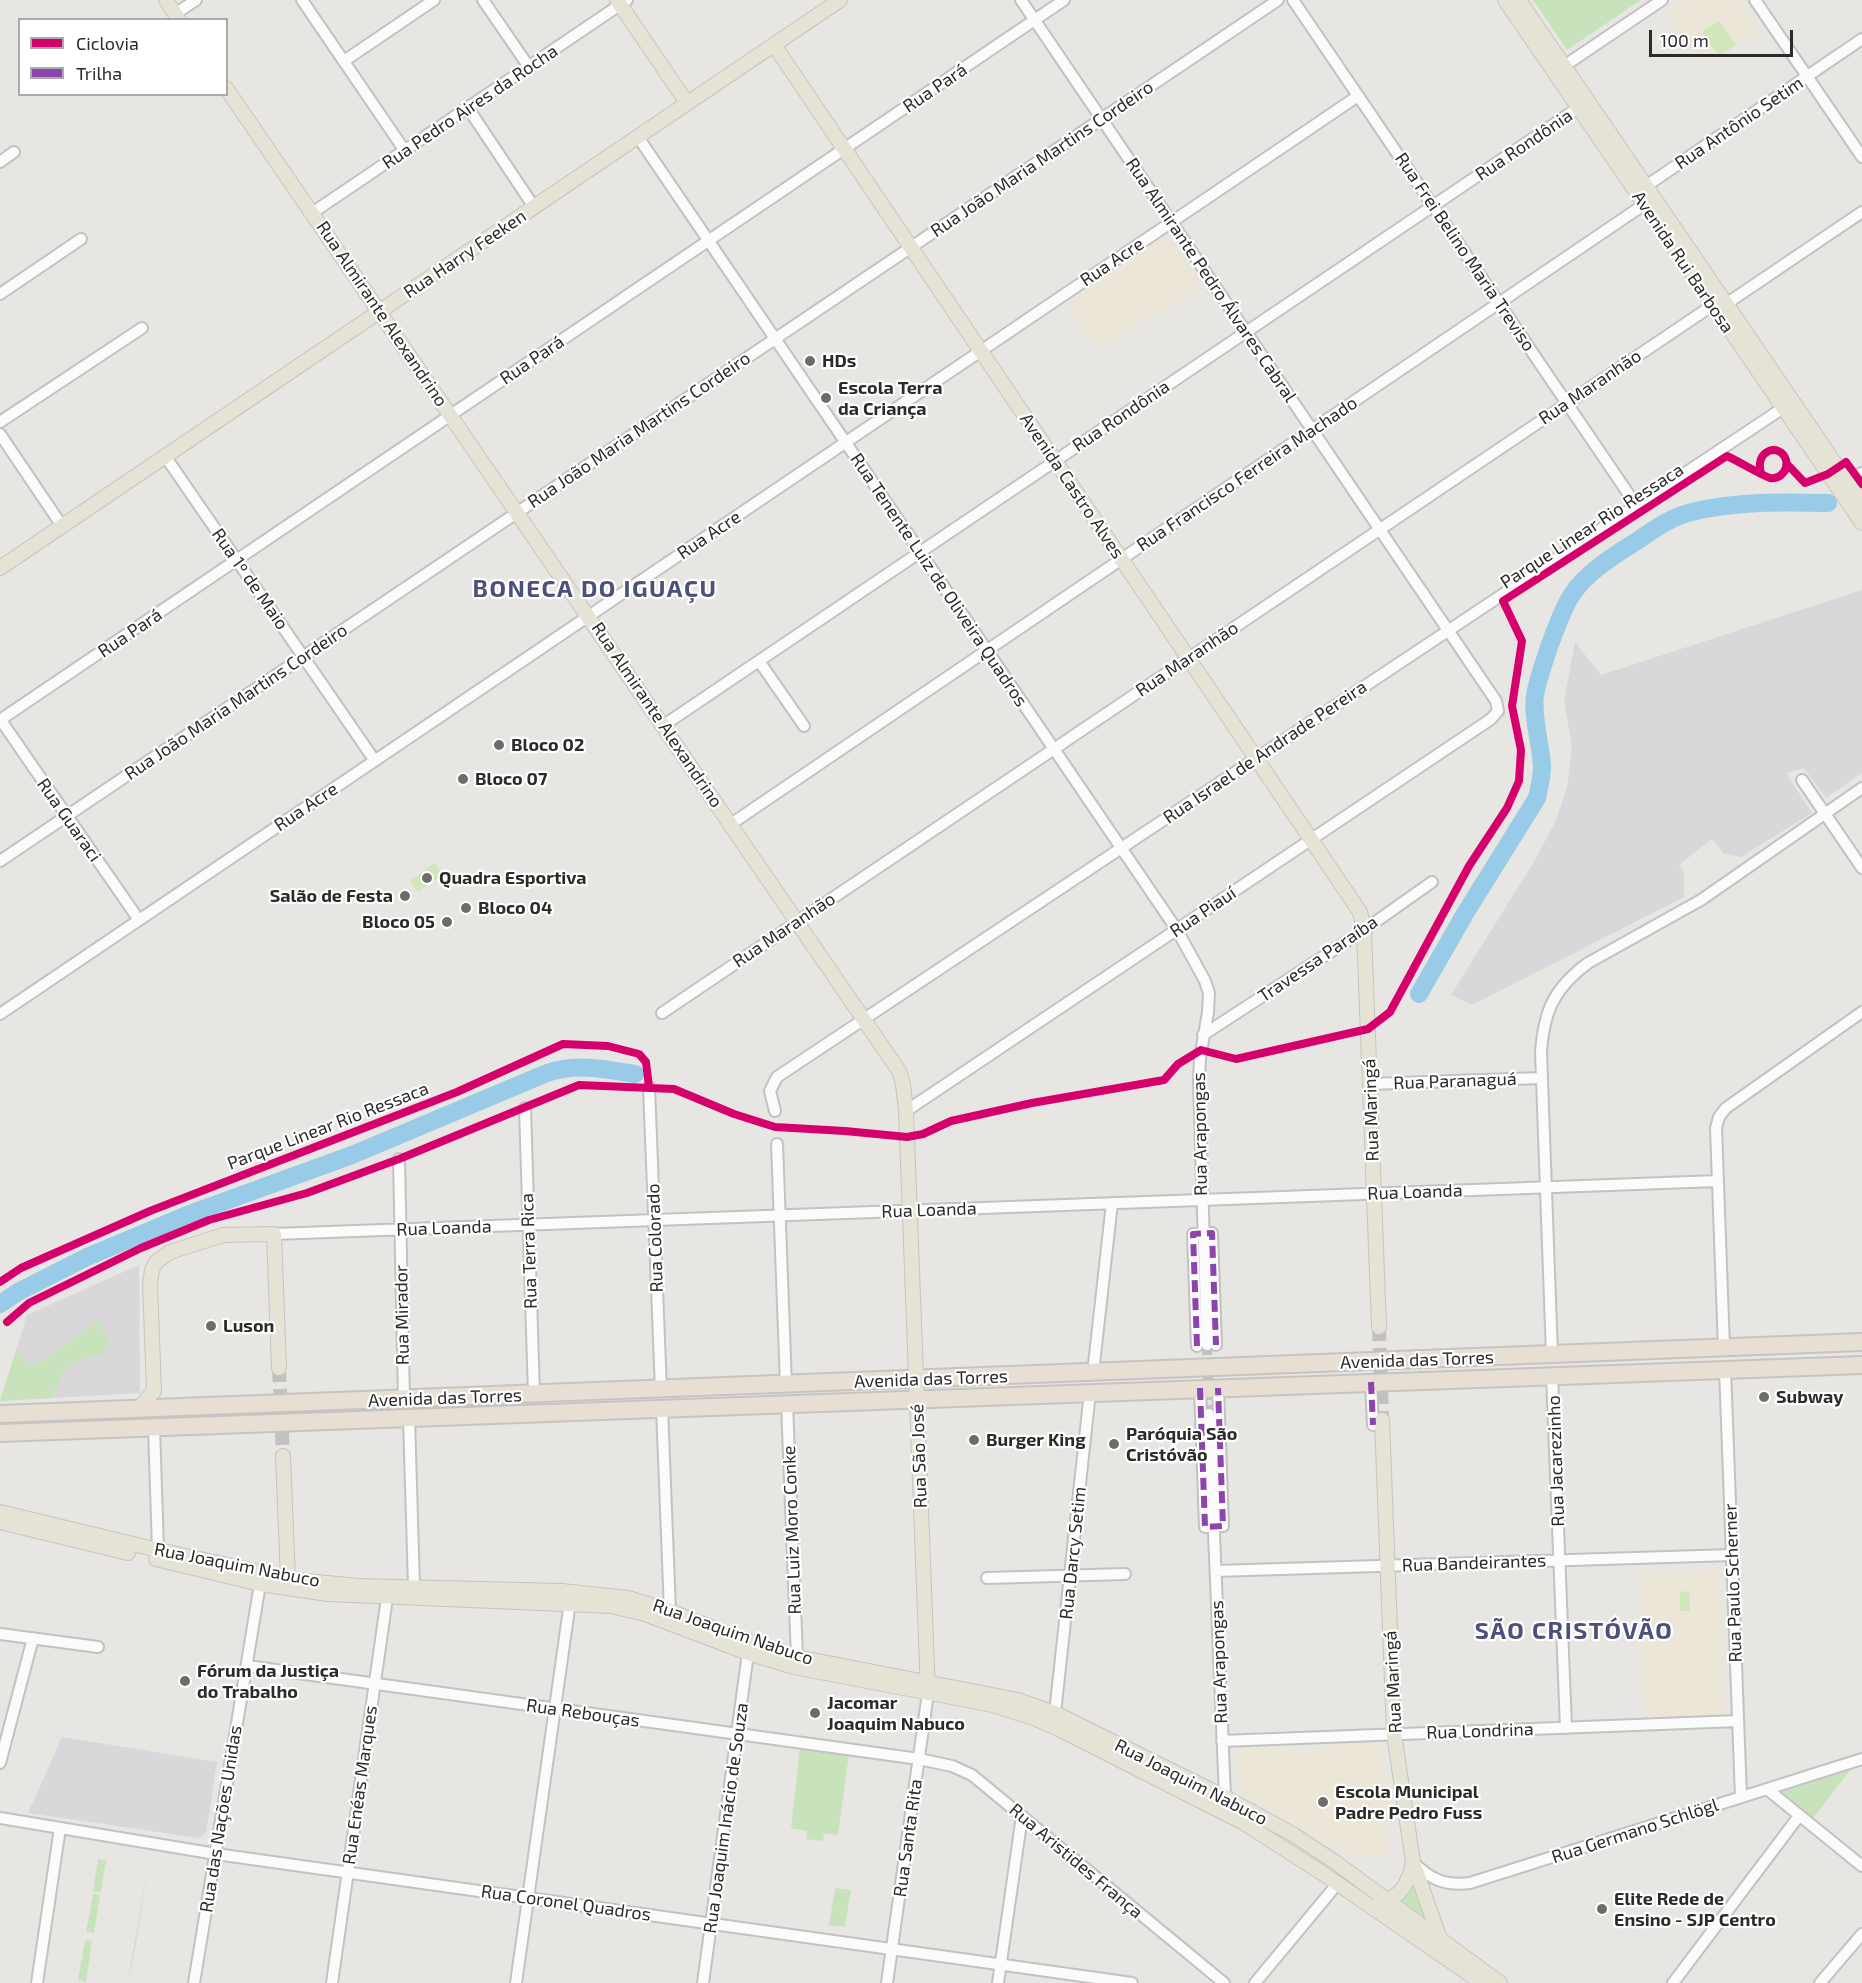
<!DOCTYPE html>
<html>
<head>
<meta charset="utf-8">
<style>
  body { margin:0 }
  #map { position:relative; width:1862px; height:1983px; overflow:hidden; background:#e8e6e2; font-family:"Exo 2",sans-serif }
  canvas { display:block }
  .legend { position:absolute; left:18px; top:18px; width:210px; height:78px; box-sizing:border-box; background:#fff; border:2px solid #aaa; margin:0; padding:8px 10px; list-style:none; font-size:18px; color:#2b2b2b }
  .legend li { display:flex; align-items:center; gap:12px; height:30px }
  .legend b { width:30px; border:2px solid #aaa }
  .scale { position:absolute; left:1649px; top:30px; width:144px; height:27px; box-sizing:border-box; border:3px solid #2b2b2b; border-top:0; padding-left:8px; font-size:18px; line-height:21px; white-space:nowrap; color:#2b2b2b; -webkit-text-stroke:4px #fff; paint-order:stroke }
</style>
</head>
<body>
<div id="map">
<canvas width="1862" height="1983"></canvas>
<ul class="legend">
<li><b style="height:8px;background:#d6006c"></b>Ciclovia</li>
<li><b style="height:8px;background:#8e44ad"></b>Trilha</li>
</ul>
<div class="scale">100 m</div>
</div>
<script>
const ctx = document.querySelector('canvas').getContext('2d');
ctx.lineJoin = 'round';
function paint(path, color) {
  ctx.fillStyle = color;
  ctx.fill(path, 'evenodd');
}
function stroke(path, color, width, dash) {
  ctx.strokeStyle = color;
  ctx.lineWidth = width;
  ctx.lineCap = dash ? 'butt' : 'round';
  ctx.setLineDash(dash || []);
  ctx.stroke(path);
}
function label(font, color, halo, rows, align = 'center') {
  ctx.font = font + ' "Exo 2",sans-serif';
  ctx.lineWidth = 4.5;
  ctx.setLineDash([]);
  ctx.textBaseline = 'middle';
  ctx.strokeStyle = halo;
  ctx.fillStyle = color;
  for (const [text, x, y, turn = 0] of rows) {
    ctx.save();
    ctx.translate(x, y);
    ctx.rotate((+turn || 0) * Math.PI / 180);
    ctx.textAlign = isNaN(turn) ? turn : align;
    if (halo) ctx.strokeText(text, 0, 0);
    ctx.fillText(text, 0, 0);
    ctx.restore();
  }
}
paint(new Path2D(`
  M 1862,590 L 1862,773 L 1826,798 L 1804,768 L 1786,773 L 1812,813 L 1741,857 L 1724,854 L 1712,839 L 1679,865 L 1684,872 L 1684,897 L 1472,1005 L 1451,995 L 1535,860 L 1555,822 L 1567,788 L 1572,747 L 1564,701 L 1575,642 L 1601,675 Z
  M 139,1265 L 140,1393 L 0,1401 L 27,1315 Z
  M 62,1737 L 217,1762 L 206,1833 L 199,1838 L 28,1813 Z`), '#d9d7d9');
paint(new Path2D(`
  M 1686,0 L 1739,0 L 1759,30 L 1718,58 L 1713,52 L 1699,62 L 1666,14 Z
  M 1167,235 L 1202,287 L 1161,315 L 1157,312 L 1099,351 L 1067,303 Z
  M 1720,1570 L 1725,1714 L 1645,1717 L 1640,1572 Z
  M 1381,1743 L 1391,1810 L 1387,1811 L 1389,1852 L 1386,1856 L 1351,1856 L 1242,1794 L 1239,1788 L 1237,1753 L 1241,1749 L 1290,1747 L 1294,1751 L 1329,1749 L 1332,1745 Z`), '#ebe6d7');
paint(new Path2D(`
  M 1533,0 L 1641,0 L 1567,50 Z
  M 98,1321 L 109,1341 L 104,1354 L 84,1359 L 63,1370 L 58,1385 L 51,1398 L 0,1401 L 16,1351 L 28,1364 C 56,1361 74,1333 98,1321 Z
  M 800,1747 L 849,1754 L 838,1835 L 824,1834 L 823,1841 L 806,1839 L 807,1831 L 791,1828 Z
  M 1852,1768 L 1813,1818 L 1780,1792 Z
  M 98,1859 L 106,1860 L 101,1892 L 93,1891 Z
  M 148,1866 L 134,1956 L 128,1981 Z
  M 1416,1883 L 1428,1920 L 1398,1898 Z
  M 835,1888 L 851,1890 L 845,1927 L 829,1925 Z
  M 93,1894 L 100,1895 L 94,1933 L 86,1932 Z
  M 85,1940 L 92,1941 L 86,1982 L 78,1980 Z`), '#c8e3bc');
paint(new Path2D(`
  M 1719,21 L 1736,45 L 1719,56 L 1702,32 Z
  M 434,863 L 443,875 L 418,892 L 410,881 Z
  M 1689,1591 L 1690,1611 L 1680,1611 L 1680,1592 Z`), '#d1e7b9');
stroke(new Path2D(`
  M 1419,994 L 1466,912 L 1537,798 C 1539,788 1542,778 1542,767 C 1541,743 1532,719 1535,695 C 1538,678 1544,663 1549,647 C 1556,629 1562,609 1573,593 C 1589,570 1617,554 1640,539 C 1656,528 1673,516 1692,512 C 1736,501 1783,502 1828,503
  M 0,1304 L 18,1292 L 87,1257 L 187,1215 L 352,1155 L 547,1073 C 577,1063 605,1069 635,1074`), '#98cbe8', 18);
stroke(new Path2D(`
  M 1207,1345 L 1209,1414`), '#c2c1bd', 10, [10, 5]);
stroke(new Path2D(`
  M 1379,1327 L 1382,1420
  M 279,1368 L 283,1456`), '#c2c1bd', 14, [14, 7]);
const minor = new Path2D(`
  M 302,0 L 405,151
  M 483,0 L 529,67
  M 1293,0 L 1636,505
  M 1755,0 L 1862,157
  M 175,14 L 196,0
  M 344,61 L 434,0
  M 1564,66 L 1662,0
  M 468,108 L 534,207
  M 638,137 L 1177,930 L 1205,981 L 1209,993 L 1208,1012 L 1200,1058 L 1199,1080 L 1207,1345
  M 0,162 L 14,152
  M 312,213 L 627,0
  M 0,294 L 81,239
  M 0,422 L 142,328
  M 0,434 L 62,526
  M 165,456 L 375,761
  M 1847,481 L 1862,473
  M 759,661 L 804,726
  M 0,719 L 139,920
  M 0,720 L 1064,0
  M 664,725 L 1578,108
  M 1802,780 L 1862,868
  M 731,824 L 1639,208 C 1647,200 1644,190 1652,182 L 1862,39
  M 0,861 L 1278,0
  M 662,1013 L 1713,305 L 1726,304 L 1862,212
  M 0,1014 L 1358,96
  M 1203,1035 L 1364,930 L 1432,882
  M 1370,1084 L 1541,1078
  M 649,1087 L 661,1390
  M 525,1108 L 534,1394
  M 775,1111 L 770,1091 L 777,1077 L 1783,408
  M 906,1111 L 1491,719 L 1498,711 L 1496,701 L 1021,0
  M 777,1144 L 786,1385
  M 399,1159 L 404,1400
  M 274,1234 L 1718,1181
  M 1197,1346 L 1193,1234 L 1212,1233 L 1216,1345
  M 1724,1348 L 1716,1128 L 1719,1117 L 1726,1108 L 1862,1012
  M 1552,1355 L 1541,1052 C 1544,1011 1554,988 1588,963 L 1701,900 L 1862,788
  M 1725,1369 L 1741,1797
  M 1093,1373 L 1112,1203
  M 1552,1375 L 1566,1728
  M 1371,1382 L 1373,1425
  M 1200,1388 L 1205,1527 L 1223,1526 L 1218,1388
  M 787,1404 L 797,1657
  M 662,1408 L 670,1611
  M 1209,1414 L 1225,1797
  M 409,1418 L 414,1587
  M 154,1427 L 158,1550
  M 1216,1571 L 1732,1555
  M 987,1578 L 1125,1574
  M 0,1634 L 98,1647
  M 247,1666 L 919,1759 L 952,1766 L 972,1775 L 1224,1983
  M 1055,1713 L 1090,1392
  M 1222,1741 L 1738,1721
  M 0,1763 L 33,1638
  M 1767,1789 L 1862,1866
  M 0,1818 L 216,1854 L 1132,1983
  M 1414,1863 C 1431,1880 1446,1886 1470,1883 L 1862,1759
  M 37,1983 L 60,1828
  M 194,1983 L 260,1584
  M 332,1983 L 388,1591
  M 516,1983 L 570,1602
  M 703,1983 L 748,1653
  M 887,1983 L 928,1693
  M 998,1983 L 1022,1816
  M 1255,1983 L 1338,1883
  M 1673,1983 L 1799,1816
  M 1820,1983 L 1862,1934`);
const major = new Path2D(`
  M 166,0 L 179,20
  M 617,0 L 687,103
  M 1505,0 L 1862,523
  M 1519,0 L 1862,503
  M 774,45 L 1360,912 L 1364,930 L 1379,1327
  M 226,88 L 899,1071 L 903,1084 L 906,1111 L 928,1693
  M 0,568 L 840,0
  M 139,1408 L 154,1391 L 150,1285 L 152,1270 L 156,1262 L 170,1252 L 223,1235 L 274,1234 L 279,1368
  M 1382,1420 L 1394,1734 L 1413,1862 L 1440,1939
  M 283,1456 L 288,1579
  M 0,1512 L 158,1550 L 296,1580 L 358,1586 L 562,1591 L 628,1598 L 670,1611 L 723,1632 L 797,1657 L 1018,1700 L 1055,1713 L 1225,1797 L 1294,1835 L 1335,1862 L 1500,1983
  M 0,1522 L 128,1553
  M 156,1559 L 260,1584 L 328,1594 L 611,1606 L 645,1614 L 748,1653 L 794,1667 L 993,1705 L 1036,1719 L 1059,1729 L 1244,1823 L 1325,1875 L 1482,1983
  M 1381,1901 C 1402,1898 1409,1881 1413,1862`);
const highway = new Path2D(`
  M 0,1414 L 1862,1342
  M 0,1433 L 1862,1365`);
stroke(minor, '#c2c2c2', 14);
stroke(major, '#c5c4c2', 16);
stroke(highway, '#c5c4c2', 20);
stroke(minor, '#fcfbfb', 10);
stroke(major, '#e5e3d5', 14);
stroke(highway, '#e8dfd4', 16);
stroke(new Path2D(`
  M 1197,1346 L 1193,1234 L 1212,1233 L 1216,1345
  M 1371,1382 L 1373,1425
  M 1200,1388 L 1205,1527 L 1223,1526 L 1218,1388`), '#8e44ad', 6, [12, 6]);
stroke(new Path2D(`
  M 1787,464 L 1805,483 L 1828,474 L 1846,462 L 1862,484
  M 0,1282 L 21,1268 L 150,1211 L 457,1092 L 563,1044 L 608,1046 L 639,1054 L 646,1062 L 649,1087
  M 7,1322 L 29,1303 L 141,1248 L 209,1220 L 307,1193 L 399,1159 L 579,1085 L 674,1089 L 734,1114 L 775,1127 L 845,1131 L 907,1137 L 923,1134 L 951,1121 L 1032,1103 L 1164,1080 L 1178,1064 L 1201,1050 L 1236,1059 L 1368,1029 L 1390,1012 L 1469,866 L 1507,808 L 1519,781 L 1521,750 L 1512,706 L 1522,641 L 1503,601 L 1727,456 C 1736,460 1763,476 1770,478 C 1774,479 1780,477 1783,473 C 1786,470 1787,465 1786,460 C 1780,442 1754,450 1761,473`), '#d6006c', 8);
for (const [x, y, r, color] of [
  [810,361,6,"#6d6c6b"],
  [826,398,6,"#6d6c6b"],
  [499,745,6,"#6d6c6b"],
  [463,779,6,"#6d6c6b"],
  [427,878,6,"#6d6c6b"],
  [405,896,6,"#6d6c6b"],
  [466,908,6,"#6d6c6b"],
  [447,922,6,"#6d6c6b"],
  [211,1326,6,"#6d6c6b"],
  [1764,1397,6,"#6d6c6b"],
  [974,1440,6,"#6d6c6b"],
  [1114,1444,6,"#6d6c6b"],
  [185,1681,6,"#6d6c6b"],
  [815,1713,6,"#6d6c6b"],
  [1323,1802,6,"#6d6c6b"],
  [1602,1909,6,"#6d6c6b"]
]) {
  const dot = new Path2D();
  dot.arc(x, y, r, 0, 2 * Math.PI);
  ctx.fillStyle = color;
  ctx.fill(dot);
  stroke(dot, '#fff', 2);
}
label('18px', '#2b2b2b', '#fff', [
  ["Rua Pará",935,88,-34],
  ["Rua Pedro Aires da Rocha",470,107,-34],
  ["Rua Antônio Setim",1739,123,-34],
  ["Rua Rondônia",1524,145,-34],
  ["Rua João Maria Martins Cordeiro",1042,159,-34],
  ["Rua Frei Belino Maria Treviso",1465,252,56],
  ["Rua Harry Feeken",465,254,-34],
  ["Rua Acre",1112,262,-34],
  ["Avenida Rui Barbosa",1683,262,56],
  ["Rua Almirante Pedro Álvares Cabral",1211,280,56],
  ["Rua Almirante Alexandrino",382,314,56],
  ["Rua Pará",532,360,-34],
  ["Rua Maranhão",1590,387,-34],
  ["Rua Rondônia",1121,416,-34],
  ["Rua João Maria Martins Cordeiro",639,430,-34],
  ["Rua Francisco Ferreira Machado",1247,474,-34],
  ["Avenida Castro Alves",1072,486,56],
  ["Parque Linear Rio Ressaca",1592,526,-33],
  ["Rua Acre",709,535,-34],
  ["Rua 1º de Maio",250,579,55],
  ["Rua Tenente Luiz de Oliveira Quadros",939,580,56],
  ["Rua Pará",130,633,-34],
  ["Rua Maranhão",1187,659,-34],
  ["Rua João Maria Martins Cordeiro",236,702,-34],
  ["Rua Almirante Alexandrino",657,715,56],
  ["Rua Israel de Andrade Pereira",1265,752,-34],
  ["Rua Acre",306,807,-34],
  ["Rua Guaraci",69,820,55],
  ["Rua Piauí",1203,912,-34],
  ["Rua Maranhão",784,930,-34],
  ["Travessa Paraíba",1318,959,-34],
  ["Rua Paranaguá",1455,1081,-2],
  ["Rua Maringá",1371,1110,-92],
  ["Parque Linear Rio Ressaca",328,1126,-21],
  ["Rua Arapongas",1200,1134,-91],
  ["Rua Loanda",1415,1192,-2],
  ["Rua Loanda",929,1210,-2],
  ["Rua Loanda",444,1228,-2],
  ["Rua Colorado",655,1238,-92],
  ["Rua Terra Rica",529,1251,-92],
  ["Rua Mirador",402,1315,-91],
  ["Avenida das Torres",1417,1360,-2],
  ["Avenida das Torres",931,1379,-2],
  ["Avenida das Torres",445,1398,-2],
  ["Rua São José",919,1456,-92],
  ["Rua Jacarezinho",1556,1461,-92],
  ["Rua Luiz Moro Conke",792,1530,-92],
  ["Rua Darcy Setim",1073,1553,-84],
  ["Rua Bandeirantes",1474,1563,-2],
  ["Rua Joaquim Nabuco",237,1565,11],
  ["Rua Paulo Scherner",1733,1583,-92],
  ["Rua Joaquim Nabuco",733,1632,19],
  ["Rua Arapongas",1219,1662,-92],
  ["Rua Maringá",1393,1682,-93],
  ["Rua Rebouças",583,1713,8],
  ["Rua Londrina",1480,1731,-2],
  ["Rua Joaquim Nabuco",1191,1782,27],
  ["Rua Enéas Marques",360,1785,-82],
  ["Rua Joaquim Inácio de Souza",726,1818,-82],
  ["Rua das Nações Unidas",221,1819,-81],
  ["Rua Germano Schlögl",1635,1831,-18],
  ["Rua Santa Rita",908,1838,-82],
  ["Rua Aristides França",1076,1861,40],
  ["Rua Coronel Quadros",566,1903,8]
]);
label('bold 18px', '#2b2b2b', '#fff', [
  ["HDs",822,361],
  ["Escola Terra",838,388],
  ["da Criança",838,409],
  ["Bloco 02",511,745],
  ["Bloco 07",475,779],
  ["Quadra Esportiva",439,878],
  ["Salão de Festa",393,896,"right"],
  ["Bloco 04",478,908],
  ["Bloco 05",435,922,"right"],
  ["Luson",223,1326],
  ["Subway",1776,1397],
  ["Paróquia São",1126,1434],
  ["Cristóvão",1126,1455],
  ["Burger King",986,1440],
  ["Fórum da Justiça",197,1671],
  ["do Trabalho",197,1692],
  ["Jacomar",827,1703],
  ["Joaquim Nabuco",827,1724],
  ["Escola Municipal",1335,1792],
  ["Padre Pedro Fuss",1335,1813],
  ["Elite Rede de",1614,1899],
  ["Ensino - SJP Centro",1614,1920]
], 'left');
ctx.letterSpacing = '1.5px';
label('bold 24px', '#4d507a', '#fff', [
  ["BONECA DO IGUAÇU",595,589],
  ["SÃO CRISTÓVÃO",1574,1631]
]);
ctx.letterSpacing = '0px';
</script>
</body>
</html>
